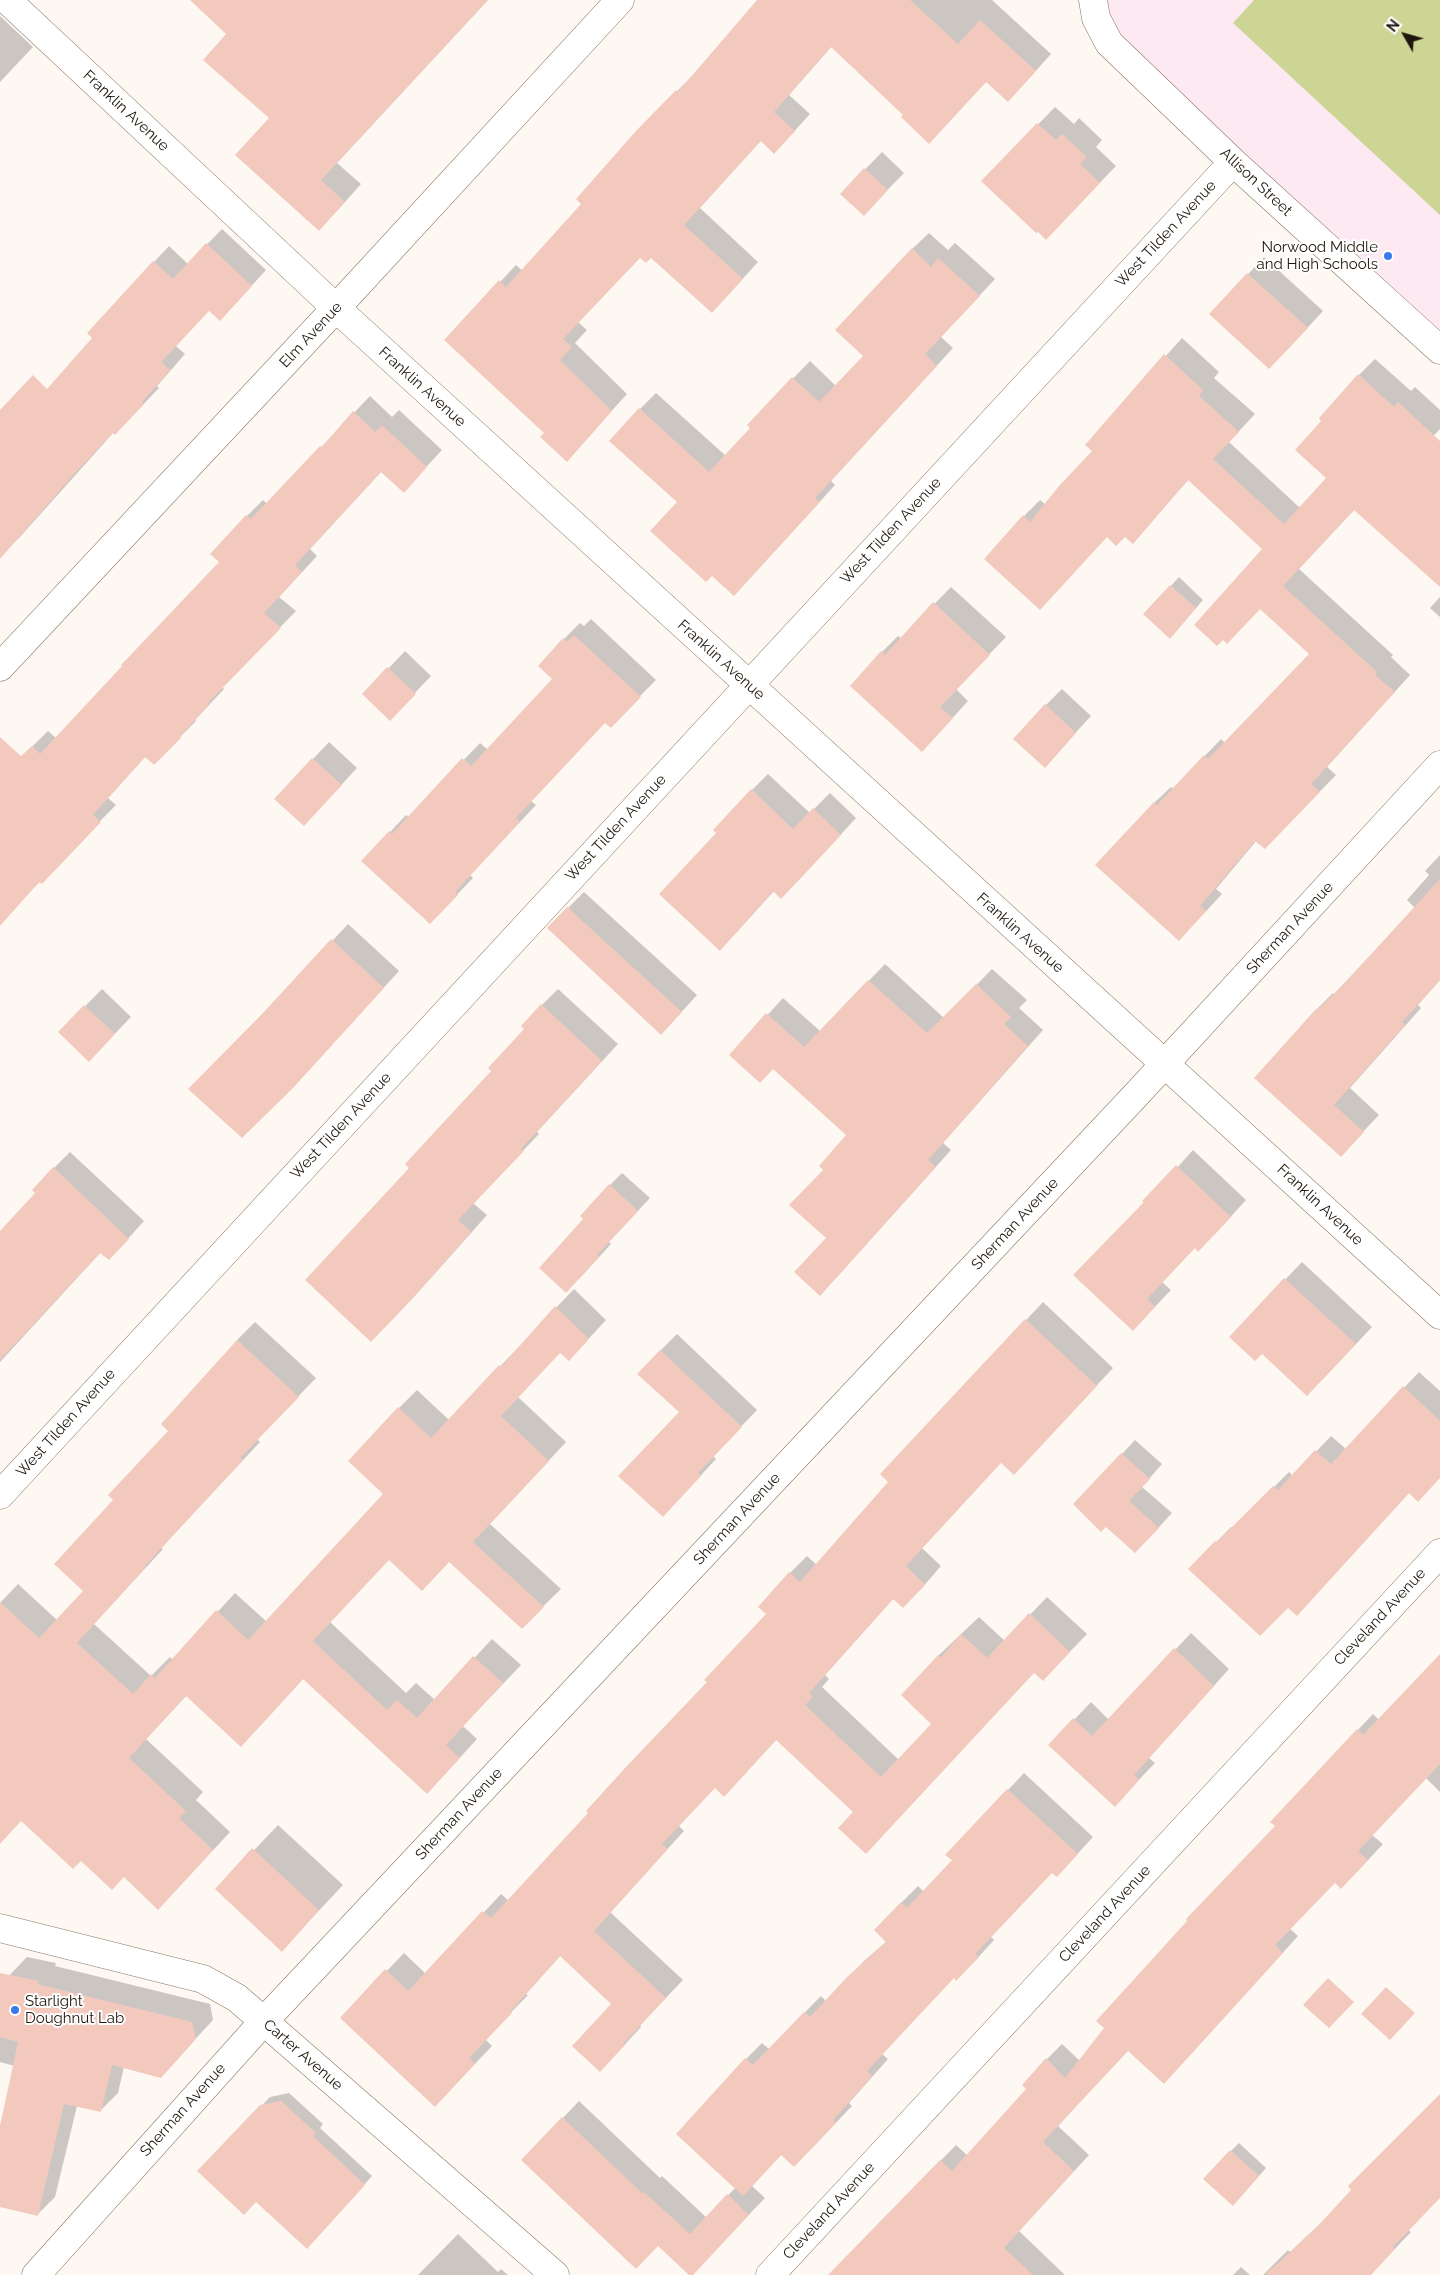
<!DOCTYPE html>
<html>
<head>
<meta charset="utf-8">
<style>
  body { margin:0 }
  #map { position:relative; width:1440px; height:2275px; overflow:hidden; background:#fef8f3; font-family:Raleway,sans-serif }
  canvas { display:block }
  .north { position:absolute; left:1380px; top:10px; width:50px; height:50px; -webkit-text-stroke:4px #fff; paint-order:stroke; rotate:308deg; font-size:14px; font-weight:700; line-height:20px; text-align:center; color:#1f170d }
  .north::after { content:''; display:block; margin:auto; width:18px; height:22px; background:#1f170d; clip-path:polygon(50% 0,100% 100%,50% 72%,0 100%) }
</style>
</head>
<body>
<div id="map">
<canvas width="1440" height="2275"></canvas>
<div class="north">N</div>
</div>
<script>
const ctx = document.querySelector('canvas').getContext('2d');
ctx.lineJoin = 'round';
function paint(path, color) {
  ctx.fillStyle = color;
  ctx.fill(path, 'evenodd');
}
function stroke(path, color, width, dash) {
  ctx.strokeStyle = color;
  ctx.lineWidth = width;
  ctx.lineCap = dash ? 'butt' : 'round';
  ctx.setLineDash(dash || []);
  ctx.stroke(path);
}
function label(font, color, halo, rows, align = 'center') {
  ctx.font = font + ' Raleway,sans-serif';
  ctx.lineWidth = 4;
  ctx.setLineDash([]);
  ctx.textBaseline = 'middle';
  ctx.strokeStyle = halo;
  ctx.fillStyle = color;
  for (const [text, x, y, turn = 0] of rows) {
    ctx.save();
    ctx.translate(x, y);
    ctx.rotate((+turn || 0) * Math.PI / 180);
    ctx.textAlign = isNaN(turn) ? turn : align;
    if (halo) ctx.strokeText(text, 0, 0);
    ctx.fillText(text, 0, 0);
    ctx.restore();
  }
}
paint(new Path2D(`
  M 1093,0 L 1440,0 L 1440,350 L 1109,43 Z`), '#fde9f2');
paint(new Path2D(`
  M 1254,0 L 1440,0 L 1440,215 L 1233,23 Z`), '#cdd595');
paint(new Path2D(`
  M 248,0 L 488,0 L 337,163 L 361,184 L 336,212 L 271,118 L 228,34 Z
  M 759,0 L 992,0 L 1051,54 L 1024,84 L 987,81 L 929,143 L 904,115 L 832,46 L 789,95 L 810,114 L 790,136 L 761,140 L 700,208 L 758,262 L 728,295 L 651,256 L 640,256 L 578,322 L 587,330 L 575,343 L 627,394 L 567,460 L 546,433 L 446,340 L 516,265 L 523,271 L 583,204 L 637,132 L 693,75 Z
  M 0,16 L 33,47 L 0,82 Z
  M 1055,107 L 1074,124 L 1079,118 L 1102,140 L 1096,147 L 1116,166 L 1063,221 L 983,181 Z
  M 882,152 L 904,173 L 864,214 L 842,193 Z
  M 222,229 L 266,270 L 235,304 L 209,310 L 176,346 L 185,354 L 157,386 L 159,388 L 115,434 L 114,432 L 19,538 L 0,555 L 0,442 L 94,338 L 88,333 L 169,246 L 188,264 Z
  M 929,233 L 948,250 L 955,243 L 995,279 L 941,337 L 953,348 L 831,481 L 835,485 L 750,578 L 678,502 L 640,409 L 656,393 L 726,456 L 752,428 L 748,425 L 810,361 L 836,386 L 864,356 L 912,249 Z
  M 1264,257 L 1323,311 L 1286,351 L 1211,314 Z
  M 1182,338 L 1219,372 L 1214,378 L 1255,414 L 1229,442 L 1300,508 L 1328,478 L 1323,421 L 1359,375 L 1375,359 L 1411,391 L 1415,387 L 1440,410 L 1440,429 L 1428,442 L 1440,453 L 1440,585 L 1355,509 L 1299,569 L 1393,655 L 1391,657 L 1410,675 L 1327,767 L 1336,775 L 1281,831 L 1257,840 L 1216,889 L 1222,894 L 1195,923 L 1154,803 L 1171,787 L 1173,789 L 1221,739 L 1225,743 L 1311,654 L 1261,608 L 1227,643 L 1264,549 L 1189,479 L 1133,542 L 1125,535 L 1107,536 L 1056,592 L 1024,516 L 1040,500 L 1046,505 L 1093,451 L 1086,445 Z
  M 370,396 L 392,417 L 399,410 L 442,450 L 404,491 L 382,471 L 310,549 L 317,556 L 279,597 L 296,611 L 222,687 L 224,689 L 195,720 L 196,721 L 154,763 L 146,756 L 108,798 L 116,805 L 0,922 L 0,783 L 2,776 L 48,731 L 57,739 L 220,562 L 247,516 L 263,500 L 267,504 Z
  M 1179,577 L 1203,600 L 1178,629 L 1145,614 Z
  M 951,587 L 1006,637 L 956,689 L 968,701 L 938,734 L 851,686 L 882,652 L 898,636 L 901,638 Z
  M 1440,597 L 1440,617 L 1430,608 Z
  M 591,619 L 656,680 L 610,726 L 605,722 L 531,801 L 536,805 L 470,875 L 473,878 L 446,906 L 363,861 L 406,815 L 409,817 L 480,743 L 488,750 L 553,679 L 564,639 L 580,623 L 584,626 Z
  M 405,651 L 431,676 L 390,719 L 364,694 Z
  M 1062,689 L 1091,716 L 1045,766 L 1046,705 Z
  M 329,742 L 357,768 L 320,808 L 313,759 Z
  M 768,774 L 810,813 L 830,793 L 856,818 L 798,881 L 774,891 L 736,933 L 718,833 L 752,790 Z
  M 1440,855 L 1440,980 L 1418,1005 L 1421,1008 L 1350,1088 L 1379,1115 L 1341,1155 L 1316,1010 L 1333,993 L 1334,994 L 1415,908 L 1407,900 L 1429,875 L 1425,871 Z
  M 584,892 L 697,995 L 677,1017 L 568,908 Z
  M 348,924 L 399,971 L 309,1070 L 264,1014 Z
  M 885,964 L 944,1018 L 992,969 L 1027,1000 L 1019,1008 L 1043,1030 L 943,1143 L 951,1150 L 836,1278 L 827,1238 L 825,1170 L 847,1135 L 773,1068 L 731,1055 L 783,998 L 820,1031 Z
  M 102,989 L 131,1017 L 106,1043 L 60,1032 Z
  M 558,989 L 618,1044 L 537,1132 L 539,1134 L 473,1203 L 487,1215 L 431,1278 L 387,1324 L 493,1071 L 542,1005 Z
  M 1193,1150 L 1246,1200 L 1215,1234 L 1195,1247 L 1162,1282 L 1171,1290 L 1149,1313 L 1075,1274 L 1146,1202 Z
  M 70,1152 L 144,1221 L 125,1242 L 101,1252 L 0,1362 L 0,1233 L 37,1193 L 54,1168 Z
  M 622,1173 L 650,1198 L 609,1242 L 611,1244 L 579,1279 L 585,1219 L 610,1185 Z
  M 1302,1262 L 1372,1327 L 1324,1378 L 1230,1337 Z
  M 574,1289 L 606,1320 L 569,1360 L 560,1352 L 518,1397 L 566,1442 L 490,1524 L 561,1589 L 522,1627 L 450,1561 L 422,1590 L 389,1559 L 330,1622 L 406,1693 L 416,1683 L 435,1700 L 492,1639 L 521,1665 L 463,1726 L 477,1739 L 445,1774 L 304,1678 L 259,1727 L 187,1695 L 146,1739 L 203,1792 L 196,1800 L 230,1832 L 176,1890 L 125,1876 L 81,1859 L 21,1820 L 0,1829 L 0,1603 L 18,1584 L 57,1620 L 85,1591 L 115,1500 L 170,1431 L 237,1340 L 255,1322 L 316,1378 L 257,1439 L 260,1442 L 161,1548 L 163,1549 L 94,1624 L 151,1676 L 170,1657 L 173,1660 L 235,1593 L 267,1622 L 385,1494 L 399,1408 L 417,1390 L 449,1420 Z
  M 1043,1302 L 1113,1368 L 1031,1456 L 1002,1461 L 922,1548 L 941,1566 L 921,1589 L 894,1598 L 825,1675 L 829,1679 L 822,1687 L 899,1760 L 933,1724 L 903,1695 L 939,1655 L 979,1617 L 1005,1641 L 1047,1597 L 1087,1634 L 1060,1662 L 1043,1680 L 1034,1672 L 855,1812 L 777,1739 L 741,1778 L 715,1787 L 679,1826 L 684,1831 L 610,1912 L 683,1980 L 640,2025 L 641,2027 L 617,2053 L 613,2004 L 561,1955 L 526,1994 L 528,1995 L 485,2039 L 492,2046 L 452,2088 L 342,2018 L 404,1953 L 426,1974 L 501,1894 L 509,1901 L 708,1682 L 768,1613 L 790,1573 L 807,1556 L 817,1565 L 890,1482 L 882,1474 Z
  M 677,1334 L 757,1410 L 713,1456 L 716,1459 L 679,1499 L 680,1412 L 660,1351 Z
  M 1419,1372 L 1440,1391 L 1440,1478 L 1410,1492 L 1311,1599 L 1288,1606 L 1190,1569 L 1231,1527 L 1233,1528 L 1289,1472 L 1293,1476 L 1331,1436 L 1346,1449 Z
  M 1135,1440 L 1162,1464 L 1142,1487 L 1172,1513 L 1149,1538 L 1106,1526 L 1075,1504 Z
  M 1191,1633 L 1229,1669 L 1149,1758 L 1155,1763 L 1131,1788 L 1050,1745 L 1091,1702 L 1109,1720 Z
  M 1440,1656 L 1440,1792 L 1426,1778 L 1372,1835 L 1383,1844 L 1357,1872 L 1335,1881 L 1290,1929 L 1298,1936 L 1179,2067 L 1128,2049 L 1058,2126 L 1089,2155 L 1019,2231 L 1065,2275 L 854,2275 L 841,2263 L 956,2145 L 967,2155 L 1028,2089 L 1047,2059 L 1062,2044 L 1080,2061 L 1276,1826 L 1297,1794 L 1373,1714 L 1379,1720 Z
  M 1024,1773 L 1093,1837 L 1057,1876 L 1053,1871 L 991,1937 L 994,1940 L 973,1963 L 954,1977 L 882,2054 L 888,2059 L 849,2103 L 852,2106 L 811,2149 L 782,2154 L 752,2186 L 765,2198 L 691,2275 L 659,2245 L 523,2160 L 579,2101 L 660,2178 L 662,2176 L 707,2218 L 736,2187 L 746,2059 L 762,2043 L 769,2049 L 821,1996 L 826,2001 L 865,1960 L 887,1941 L 901,1903 L 918,1886 L 924,1892 L 953,1860 L 1008,1790 Z
  M 278,1825 L 343,1885 L 282,1950 L 217,1889 Z
  M 27,1957 L 56,1963 L 55,1966 L 210,2004 L 213,2020 L 161,2076 L 124,2067 L 118,2093 L 100,2111 L 77,2106 L 55,2197 L 37,2215 L 0,2206 L 0,2124 L 2,2125 L 15,2066 L 0,2062 L 0,1985 Z
  M 289,2093 L 323,2124 L 320,2128 L 372,2176 L 315,2239 L 256,2201 L 198,2171 L 270,2097 Z
  M 1440,2096 L 1440,2197 L 1408,2230 L 1411,2232 L 1370,2275 L 1263,2275 L 1288,2250 L 1290,2252 L 1324,2220 Z
  M 1239,2143 L 1266,2168 L 1241,2196 L 1231,2151 Z
  M 458,2234 L 498,2272 L 501,2269 L 508,2275 L 418,2275 Z
  M 1241,2267 L 1250,2275 L 1233,2275 Z`), '#0003');
paint(new Path2D(`
  M 190,0 L 488,0 L 321,180 L 345,202 L 319,231 L 235,155 L 269,118 L 203,60 L 226,34 Z
  M 757,0 L 910,0 L 958,44 L 980,20 L 1036,71 L 1008,102 L 986,82 L 929,144 L 901,117 L 903,115 L 831,47 L 774,112 L 795,131 L 774,154 L 761,141 L 684,225 L 743,279 L 712,313 L 651,258 L 646,263 L 640,258 L 563,339 L 572,347 L 560,360 L 612,411 L 567,462 L 540,437 L 544,433 L 444,340 L 499,280 L 506,287 L 581,204 L 576,199 L 636,131 L 676,90 L 678,92 Z
  M 1037,123 L 1056,140 L 1062,134 L 1087,157 L 1080,164 L 1100,183 L 1046,240 L 1038,232 L 1036,233 L 981,181 Z
  M 864,168 L 888,190 L 864,216 L 840,194 Z
  M 206,243 L 252,286 L 220,321 L 209,311 L 161,362 L 170,370 L 142,402 L 144,404 L 115,435 L 113,433 L 75,473 L 0,559 L 0,410 L 33,375 L 47,389 L 92,338 L 87,333 L 153,261 L 173,279 Z
  M 912,248 L 931,267 L 938,258 L 980,296 L 925,354 L 937,366 L 815,498 L 820,502 L 734,596 L 712,576 L 706,582 L 650,531 L 677,502 L 609,441 L 639,408 L 709,472 L 750,428 L 747,425 L 792,377 L 819,402 L 863,356 L 835,330 Z
  M 1247,273 L 1308,328 L 1269,369 L 1209,314 Z
  M 1164,354 L 1203,390 L 1199,396 L 1239,432 L 1213,459 L 1284,524 L 1326,478 L 1295,450 L 1321,421 L 1319,418 L 1358,374 L 1394,407 L 1398,402 L 1440,441 L 1440,587 L 1354,510 L 1283,586 L 1377,672 L 1375,675 L 1395,692 L 1311,784 L 1320,792 L 1265,849 L 1255,841 L 1200,906 L 1206,911 L 1179,941 L 1095,865 L 1154,802 L 1157,805 L 1204,755 L 1208,759 L 1309,654 L 1260,609 L 1227,644 L 1223,640 L 1217,646 L 1194,625 L 1262,549 L 1188,480 L 1133,544 L 1125,537 L 1116,546 L 1107,537 L 1040,610 L 984,559 L 1023,515 L 1030,522 L 1059,486 L 1092,451 L 1085,445 Z
  M 353,411 L 375,432 L 382,425 L 427,467 L 404,493 L 381,472 L 295,565 L 302,572 L 264,613 L 281,628 L 207,704 L 209,705 L 180,736 L 181,738 L 154,765 L 145,757 L 93,815 L 101,822 L 42,884 L 39,882 L 0,926 L 0,737 L 21,756 L 32,746 L 40,754 L 122,666 L 121,665 L 219,562 L 210,554 L 246,515 L 251,519 L 320,446 L 322,447 Z
  M 1170,585 L 1196,608 L 1170,639 L 1143,614 Z
  M 933,602 L 990,655 L 940,707 L 953,718 L 922,752 L 850,686 L 881,651 L 885,655 Z
  M 574,635 L 641,697 L 611,728 L 605,723 L 516,818 L 520,822 L 455,892 L 458,895 L 430,924 L 361,861 L 389,831 L 392,834 L 462,758 L 471,766 L 552,679 L 538,666 L 563,638 L 567,642 Z
  M 387,667 L 416,694 L 390,721 L 362,694 Z
  M 1045,704 L 1076,733 L 1045,768 L 1013,739 Z
  M 312,758 L 342,785 L 304,826 L 274,799 Z
  M 751,789 L 793,829 L 813,808 L 841,835 L 781,899 L 773,891 L 720,951 L 659,894 L 716,833 L 713,830 Z
  M 1440,879 L 1440,980 L 1402,1022 L 1405,1025 L 1334,1105 L 1364,1132 L 1341,1157 L 1254,1078 L 1316,1009 L 1317,1010 L 1341,987 Z
  M 567,907 L 682,1012 L 661,1035 L 547,928 Z
  M 331,939 L 384,988 L 293,1088 L 242,1138 L 188,1089 L 263,1013 Z
  M 868,980 L 927,1033 L 976,984 L 1011,1017 L 1004,1024 L 1028,1046 L 928,1160 L 936,1167 L 820,1296 L 794,1272 L 826,1238 L 789,1205 L 823,1170 L 819,1166 L 846,1135 L 773,1069 L 760,1083 L 729,1055 L 766,1013 L 804,1047 Z
  M 541,1004 L 602,1061 L 521,1149 L 524,1151 L 458,1220 L 471,1232 L 415,1296 L 371,1342 L 305,1280 L 409,1168 L 405,1164 L 491,1071 L 488,1068 L 524,1029 L 521,1026 Z
  M 84,1005 L 115,1034 L 89,1062 L 58,1032 Z
  M 1176,1165 L 1231,1217 L 1198,1252 L 1195,1248 L 1147,1299 L 1155,1307 L 1133,1331 L 1073,1275 L 1144,1202 L 1142,1201 Z
  M 53,1167 L 129,1239 L 109,1260 L 100,1253 L 0,1360 L 0,1231 L 35,1193 L 32,1190 Z
  M 609,1184 L 638,1211 L 597,1255 L 599,1257 L 566,1293 L 539,1268 L 583,1219 L 580,1216 Z
  M 1284,1278 L 1356,1344 L 1307,1396 L 1262,1354 L 1255,1361 L 1229,1337 Z
  M 555,1306 L 589,1339 L 569,1361 L 560,1353 L 501,1416 L 549,1461 L 473,1542 L 544,1607 L 522,1629 L 449,1562 L 422,1591 L 389,1560 L 313,1641 L 387,1710 L 397,1700 L 417,1718 L 473,1656 L 503,1683 L 446,1745 L 460,1758 L 427,1794 L 303,1679 L 241,1747 L 186,1696 L 129,1758 L 186,1811 L 179,1818 L 213,1850 L 158,1910 L 124,1877 L 112,1890 L 81,1861 L 73,1869 L 21,1821 L 0,1844 L 0,1602 L 39,1638 L 83,1591 L 54,1564 L 113,1500 L 108,1495 L 168,1431 L 161,1424 L 237,1340 L 299,1397 L 240,1458 L 243,1460 L 144,1567 L 145,1568 L 77,1643 L 133,1694 L 151,1674 L 155,1678 L 216,1610 L 248,1640 L 383,1494 L 348,1461 L 398,1407 L 431,1438 L 499,1365 L 501,1367 Z
  M 1025,1319 L 1097,1386 L 1014,1475 L 1001,1463 L 906,1566 L 925,1585 L 903,1608 L 893,1599 L 809,1693 L 813,1697 L 805,1705 L 881,1777 L 931,1724 L 901,1695 L 938,1655 L 941,1657 L 961,1634 L 987,1658 L 1029,1613 L 1070,1652 L 1043,1681 L 1034,1673 L 866,1854 L 838,1828 L 853,1812 L 776,1740 L 724,1797 L 715,1788 L 662,1844 L 668,1849 L 594,1931 L 666,1998 L 623,2044 L 625,2045 L 600,2072 L 572,2046 L 611,2004 L 560,1956 L 510,2012 L 512,2013 L 469,2058 L 475,2064 L 435,2107 L 340,2018 L 385,1969 L 408,1991 L 482,1911 L 491,1918 L 588,1813 L 586,1811 L 625,1768 L 707,1682 L 704,1680 L 766,1614 L 758,1607 L 789,1572 L 800,1582 L 888,1482 L 880,1474 Z
  M 660,1350 L 742,1427 L 698,1473 L 701,1476 L 663,1517 L 618,1476 L 679,1412 L 637,1374 Z
  M 1403,1386 L 1440,1421 L 1440,1478 L 1418,1502 L 1409,1493 L 1297,1616 L 1288,1608 L 1260,1636 L 1188,1569 L 1215,1541 L 1217,1542 L 1273,1486 L 1278,1490 L 1315,1450 L 1331,1464 Z
  M 1121,1453 L 1150,1479 L 1129,1501 L 1159,1528 L 1135,1553 L 1106,1527 L 1101,1532 L 1073,1504 Z
  M 1174,1648 L 1214,1686 L 1134,1775 L 1139,1780 L 1115,1807 L 1048,1745 L 1073,1718 L 1092,1736 Z
  M 1440,1654 L 1440,1764 L 1358,1851 L 1368,1860 L 1341,1889 L 1335,1883 L 1275,1945 L 1283,1953 L 1164,2084 L 1128,2051 L 1043,2142 L 1074,2171 L 1004,2248 L 1033,2275 L 828,2275 L 940,2160 L 952,2171 L 1026,2089 L 1022,2085 L 1046,2058 L 1065,2078 L 1104,2028 L 1096,2021 L 1187,1921 L 1186,1919 L 1275,1826 L 1270,1822 L 1357,1729 L 1363,1735 Z
  M 1007,1789 L 1078,1854 L 1057,1877 L 1052,1873 L 975,1954 L 979,1957 L 956,1981 L 954,1978 L 867,2071 L 872,2076 L 833,2120 L 836,2123 L 794,2167 L 781,2155 L 743,2196 L 676,2134 L 745,2058 L 753,2065 L 804,2012 L 810,2017 L 847,1977 L 886,1942 L 874,1930 L 901,1902 L 907,1908 L 952,1860 L 945,1855 Z
  M 252,1848 L 319,1910 L 282,1952 L 215,1889 Z
  M 0,1973 L 39,1981 L 37,1984 L 192,2022 L 196,2039 L 161,2078 L 112,2065 L 101,2112 L 64,2104 L 38,2216 L 0,2207 L 0,2126 L 18,2042 L 0,2037 Z
  M 1328,1978 L 1354,2002 L 1329,2028 L 1303,2005 Z
  M 1386,1987 L 1415,2013 L 1390,2040 L 1361,2014 Z
  M 1440,2094 L 1440,2198 L 1393,2247 L 1395,2249 L 1371,2275 L 1265,2275 L 1316,2228 L 1351,2190 L 1348,2186 Z
  M 281,2101 L 316,2133 L 313,2136 L 365,2185 L 307,2249 L 256,2202 L 244,2215 L 197,2171 L 260,2105 Z
  M 562,2117 L 643,2194 L 644,2192 L 690,2234 L 727,2194 L 749,2215 L 693,2275 L 689,2275 L 658,2246 L 636,2269 L 521,2160 Z
  M 1230,2150 L 1259,2176 L 1233,2206 L 1203,2179 Z`), '#f3c9be');
const minor = new Path2D(`
  M 7,0 L 336,308 L 1440,1315
  M 1093,0 L 1096,18 L 1109,43 L 1233,162 L 1440,350
  M 0,667 L 336,308 L 620,0
  M 0,1495 L 1233,162
  M 0,1928 L 203,1979 L 237,1998 L 555,2275
  M 36,2275 L 264,2021 L 1135,1096 L 1440,765
  M 770,2275 L 1440,1553`);
stroke(minor, '#8c755d', 29);
stroke(minor, '#fff', 28);
for (const [x, y, r, color] of [
  [1388,256,5,"#397ae9"],
  [15,2010,5,"#397ae9"]
]) {
  const dot = new Path2D();
  dot.arc(x, y, r, 0, 2 * Math.PI);
  ctx.fillStyle = color;
  ctx.fill(dot);
  stroke(dot, '#fff', 2);
}
label('15px', '#1f170d', '#fff', [
  ["Franklin Avenue",126,111,43],
  ["Allison Street",1256,182,43],
  ["West Tilden Avenue",1166,234,-47],
  ["Elm Avenue",311,335,-47],
  ["Franklin Avenue",422,387,42],
  ["West Tilden Avenue",891,531,-47],
  ["Franklin Avenue",721,660,42],
  ["West Tilden Avenue",616,828,-47],
  ["Sherman Avenue",1290,928,-47],
  ["Franklin Avenue",1020,933,42],
  ["West Tilden Avenue",341,1126,-47],
  ["Franklin Avenue",1320,1205,43],
  ["Sherman Avenue",1015,1224,-47],
  ["West Tilden Avenue",66,1423,-48],
  ["Sherman Avenue",737,1519,-47],
  ["Cleveland Avenue",1380,1617,-47],
  ["Sherman Avenue",459,1814,-47],
  ["Cleveland Avenue",1105,1914,-47],
  ["Carter Avenue",303,2055,41],
  ["Sherman Avenue",183,2110,-48],
  ["Cleveland Avenue",829,2211,-47]
]);
label('15px', '#1f170d', '#fff', [
  ["Norwood Middle",1378,247],
  ["and High Schools",1378,264],
  ["Starlight",25,2001,"left"],
  ["Doughnut Lab",25,2018,"left"]
], 'right');
</script>
</body>
</html>
